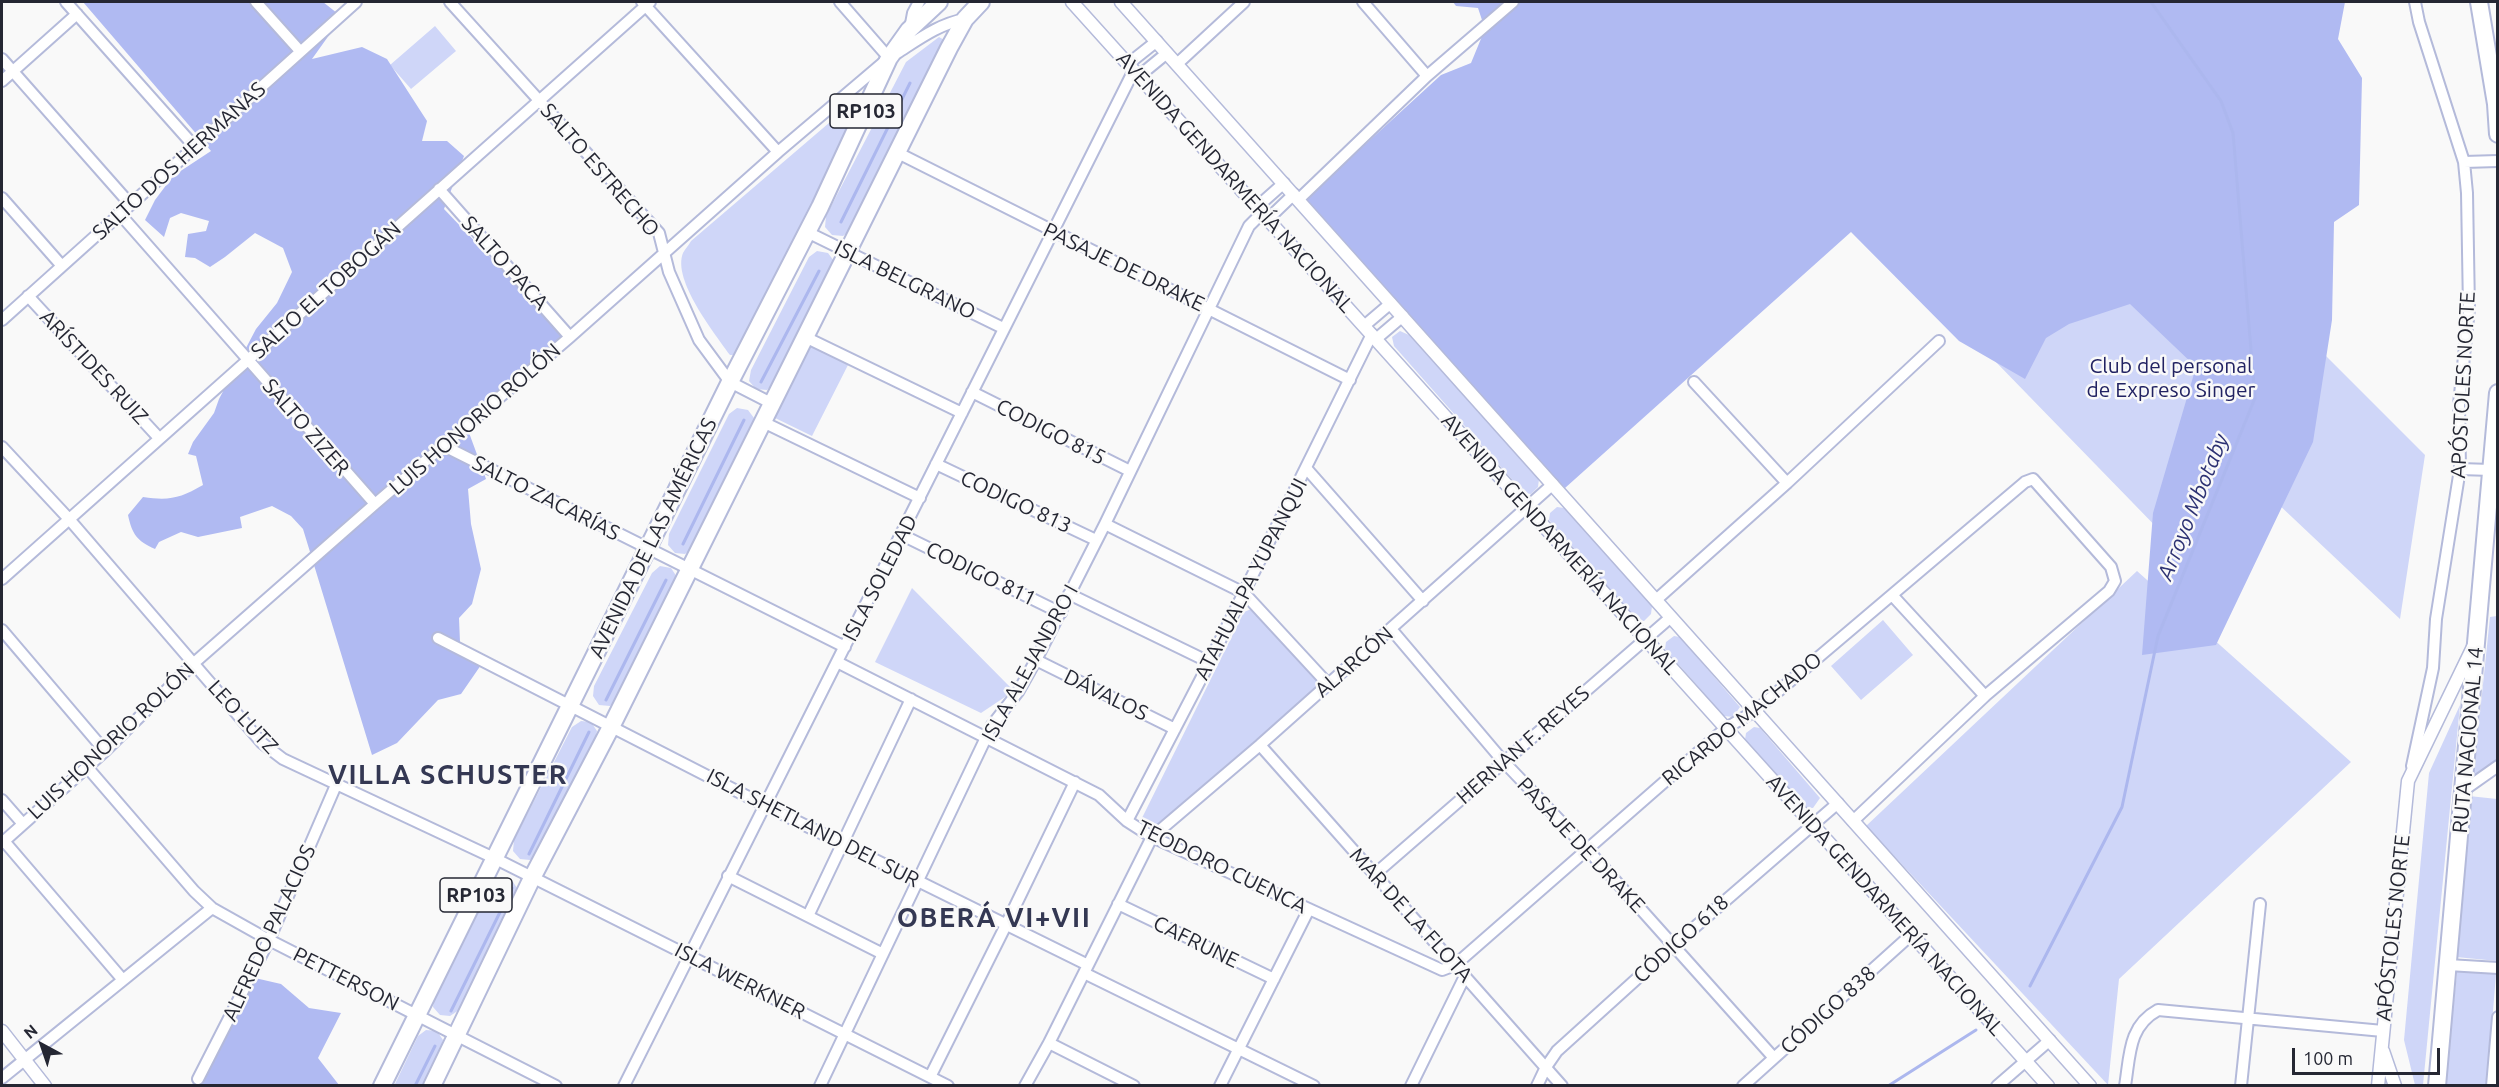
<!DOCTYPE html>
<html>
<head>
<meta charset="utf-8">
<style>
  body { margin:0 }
  #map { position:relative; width:2499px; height:1087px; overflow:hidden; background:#f9f9f9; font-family:Ubuntu,sans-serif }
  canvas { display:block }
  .frame { position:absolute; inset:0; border:3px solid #252733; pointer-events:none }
  .north { position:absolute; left:12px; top:1015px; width:60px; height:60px; -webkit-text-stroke:4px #f9f9f9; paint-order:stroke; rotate:320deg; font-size:16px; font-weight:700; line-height:24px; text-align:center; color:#252733 }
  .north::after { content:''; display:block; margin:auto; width:21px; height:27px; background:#252733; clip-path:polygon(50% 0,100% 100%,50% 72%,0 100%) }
  .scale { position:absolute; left:2292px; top:1048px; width:148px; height:27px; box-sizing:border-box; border:3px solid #252733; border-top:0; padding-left:8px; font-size:18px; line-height:21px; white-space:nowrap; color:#252733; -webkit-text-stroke:4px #f9f9f9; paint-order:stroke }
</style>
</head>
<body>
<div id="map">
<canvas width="2499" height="1087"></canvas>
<div class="frame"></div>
<div class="north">N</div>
<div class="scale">100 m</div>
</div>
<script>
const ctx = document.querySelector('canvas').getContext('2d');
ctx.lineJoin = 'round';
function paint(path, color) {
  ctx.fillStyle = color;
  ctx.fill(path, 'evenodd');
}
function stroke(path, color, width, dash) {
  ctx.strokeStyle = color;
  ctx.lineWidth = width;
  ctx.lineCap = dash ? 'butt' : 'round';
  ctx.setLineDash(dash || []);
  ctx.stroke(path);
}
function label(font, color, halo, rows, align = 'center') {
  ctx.font = font + ' Ubuntu,sans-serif';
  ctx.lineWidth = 5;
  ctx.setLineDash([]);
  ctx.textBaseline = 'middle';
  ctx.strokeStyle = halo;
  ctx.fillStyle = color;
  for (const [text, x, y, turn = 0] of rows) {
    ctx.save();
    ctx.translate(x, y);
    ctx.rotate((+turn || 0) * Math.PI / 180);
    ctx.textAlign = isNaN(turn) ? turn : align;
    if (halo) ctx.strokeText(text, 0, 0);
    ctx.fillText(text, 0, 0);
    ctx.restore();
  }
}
paint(new Path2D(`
  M 435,26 L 456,51 L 411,89 L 390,65 Z
  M 939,37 L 946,41 L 931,66 L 929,77 L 851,230 L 843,236 L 832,235 L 825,227 L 826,216 L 906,62 Z
  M 857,99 L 865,103 L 737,355 L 730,355 C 715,334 672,280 683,253 C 685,249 689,245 691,241 Z
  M 2198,228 L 2425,455 L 2400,619 L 2240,468 L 2167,538 L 1958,323 Z
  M 817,251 L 828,253 L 834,261 L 832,272 L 775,383 L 767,390 L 756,389 L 749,381 L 751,370 L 809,257 Z
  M 1400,331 L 1409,335 L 1539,479 L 1538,487 L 1531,494 L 1524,493 L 1394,346 L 1392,337 Z
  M 807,344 L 848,365 L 812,436 L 771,416 Z
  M 737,408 L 748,410 L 754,418 L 752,428 L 694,547 L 685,554 L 675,553 L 668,545 L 669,534 L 729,414 Z
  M 1557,507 L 1564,508 L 1652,606 L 1651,614 L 1644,621 L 1637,620 L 1549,520 L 1550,513 Z
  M 660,566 L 671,568 L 677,577 L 618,699 L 610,706 L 599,705 L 593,696 L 594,686 L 652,573 Z
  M 2137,571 L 2351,762 L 2119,979 L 2108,1085 L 1866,826 Z
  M 912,588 L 1014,691 L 981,713 L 875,662 Z
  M 1254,608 L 1321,683 L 1156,830 L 1141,820 L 1244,612 Z
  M 2497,616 L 2497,764 L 2473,780 L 2490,617 Z
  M 1883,620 L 1913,655 L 1861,700 L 1831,666 Z
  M 1674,636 L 1680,637 L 1740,707 L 1733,717 L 1724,716 L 1665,649 L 1666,642 Z
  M 2460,705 L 2423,1085 L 2415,1085 L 2404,1040 L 2429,773 Z
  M 581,721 L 591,722 L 597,731 L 595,741 L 539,853 L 530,860 L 520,859 L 513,851 L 514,840 L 572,727 Z
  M 1754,727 L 1760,728 L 1820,798 L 1813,808 L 1804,807 L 1745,740 L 1746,733 Z
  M 2469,796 L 2497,799 L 2497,961 L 2456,957 Z
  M 501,877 L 511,879 L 517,888 L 515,898 L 459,1010 L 450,1016 L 440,1015 L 433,1007 L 434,997 L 492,883 Z
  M 2457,972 L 2496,974 L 2487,1085 L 2445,1086 Z
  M 426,1030 L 437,1031 L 443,1040 L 441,1050 L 424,1085 L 394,1086 L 418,1036 Z`), '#cfd6f8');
paint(new Path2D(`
  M 83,2 L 323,2 L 342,17 L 312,59 L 362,47 L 387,59 L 427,121 L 422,141 L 447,141 L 464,156 L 444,209 L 567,338 L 468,430 L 486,479 L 468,489 L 471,524 L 481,569 L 472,604 L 459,618 L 460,642 L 481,665 L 461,694 L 438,700 L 397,743 L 372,755 L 303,529 L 291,516 L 272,506 L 240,517 L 242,528 L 198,537 L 181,532 L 159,542 L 155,549 C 137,541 132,534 128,515 L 143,497 C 170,501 180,498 203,485 L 196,456 L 188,454 L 193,442 L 214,413 L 219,399 L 256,329 L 277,303 L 292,272 L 283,248 L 255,233 L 225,257 L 210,267 L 195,258 L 185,257 L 188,234 L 206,231 L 209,221 L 181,213 L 170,218 L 164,237 L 145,220 L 155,200 L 173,176 L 211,151 Z
  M 1453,2 L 2345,2 L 2338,39 L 2362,78 L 2359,205 L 2334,222 L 2332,320 L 2313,442 L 2216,645 L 2142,655 L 2153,513 L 2196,367 L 2130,304 L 2069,324 L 2046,338 L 2025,379 L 1959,341 L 1851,232 L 1565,488 L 1300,204 L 1441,75 L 1471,63 L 1485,29 L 1478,8 L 1456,6 Z
  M 255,978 L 281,984 L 309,1008 L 341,1013 L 318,1058 L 339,1085 L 201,1086 Z`), '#b0baf2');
stroke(new Path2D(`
  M 841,222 L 910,83
  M 761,382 L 819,271
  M 683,544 L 744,420
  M 606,700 L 666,580
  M 529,854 L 589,732
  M 2030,986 L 2122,807 L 2158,636 L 2255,398 L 2233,133 L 2221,101 L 2151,2
  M 451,1011 L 512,888
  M 415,1086 L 435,1046
  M 1888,1086 L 1976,1030`), '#acb7ee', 3);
const minor = new Path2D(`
  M 66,2 L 194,146
  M 256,2 L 300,51
  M 450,2 L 659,233 L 669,272 L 699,340 L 730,382 L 771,403
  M 642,2 L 778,152
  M 840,2 L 889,58
  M 910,29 L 913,13 L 919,2
  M 897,53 C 919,39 939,24 965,19
  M 2,59 L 130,204
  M 1128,64 L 1157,41
  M 1177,64 L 1244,2
  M 1139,76 L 1167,53
  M 1427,76 L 1513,2
  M 2,81 L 77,14
  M 898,153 L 1350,380
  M 2464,162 L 2498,161
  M 439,189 L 570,337
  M 2,198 L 62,266
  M 1298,200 L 1427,76 L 1363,2
  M 1257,207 L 1284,183
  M 119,213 L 375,504
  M 1268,219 L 1294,194
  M 807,232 L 1003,328
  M 28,296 L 159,438
  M 2,320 L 356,2
  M 1364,326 L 1391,303
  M 805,337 L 962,413
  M 1376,339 L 1403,316
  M 1694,382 L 1787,483
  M 972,392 L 1130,471
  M 763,422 L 920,498
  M 444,446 L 845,647
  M 2,447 L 69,519 L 262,743 L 283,759 L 494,858 L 948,1086
  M 936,464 L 1096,540
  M 1306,468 L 1423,601
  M 2460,469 L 2491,470
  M 1105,524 L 1244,593 L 1328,684
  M 902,535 L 1061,613
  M 2,579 L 650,2
  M 1069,594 L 1209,662
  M 1892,595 L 1985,696
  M 1656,600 L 1787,483 L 1939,341
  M 1391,629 L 1503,761 L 1587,849 L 1774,1058
  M 2,630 L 105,751
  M 438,638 L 764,805 L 1088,965
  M 1036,660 L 1175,729
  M 837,662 L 1099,795 L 1127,821 L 1152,837 L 1442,970 L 1455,965 L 1726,728 L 1755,711 L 2025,482 L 2033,479 L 2111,567 L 2115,581 L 2109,591 L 1985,696 L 1853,821
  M 1260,745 L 1562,1086
  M 2412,766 L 2433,668 L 2436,619 L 2460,469 L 2459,404 L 2469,309 L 2467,193 L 2464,162 L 2419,22 L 2415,2
  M 87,767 L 194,891 L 212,908 L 269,940 L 556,1086
  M 2464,790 L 2498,766
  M 2,800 L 23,824
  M 1127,821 L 1205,671 L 1372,334
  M 4,841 L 123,980
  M 2,843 L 105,751 L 194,663 L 375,504 L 570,337 L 778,152 L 884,62
  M 1375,874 L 1671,617
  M 728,876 L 883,954
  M 1118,904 L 1274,979
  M 808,916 L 911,699
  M 2448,965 L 2498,968
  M 1084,973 L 1314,1086
  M 1049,1043 L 1134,1086
  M 930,1077 L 1006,925 L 1075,782
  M 2,1078 L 212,908
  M 198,1079 L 269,940 L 336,785
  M 624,1086 L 1134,70
  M 820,1086 L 992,725 L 1018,692 L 1036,660 L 1105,524 L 1249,226 L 1262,213
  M 1025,1086 L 1049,1043 L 1152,837 L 1260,745 L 1553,484
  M 1220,1086 L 1309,909
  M 1411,1086 L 1465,976
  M 1537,1086 L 1546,1067 L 1557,1051 L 1673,946 L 1838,803
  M 1743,1086 L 1912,934
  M 1997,1086 L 2050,1040
  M 2125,1086 C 2130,1056 2128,1026 2158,1010 L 2383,1031
  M 2241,1086 L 2260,904
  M 2492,1086 L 2498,1017`);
const tertiary = new Path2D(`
  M 1072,2 L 2048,1086
  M 1121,2 L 2090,1086
  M 2,1031 L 45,1086
  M 2383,1051 L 2395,1086
  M 2378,1086 L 2408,781 L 2473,647`);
const primary = new Path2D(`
  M 382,1086 L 730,382 L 820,207 L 889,58 L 909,30 L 939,2
  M 432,1086 L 532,878 L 612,725 L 949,48 L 965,19 L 981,2`);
const trunk = new Path2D(`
  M 2479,2 L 2496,104 L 2498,134
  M 2437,1086 L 2498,393`);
stroke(minor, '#b4bada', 14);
stroke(tertiary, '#b4bada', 15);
stroke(primary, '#b4bada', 20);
stroke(trunk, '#b4bada', 20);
stroke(minor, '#fff', 10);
stroke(tertiary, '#fff', 12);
stroke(primary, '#fff', 16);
stroke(trunk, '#fff', 16);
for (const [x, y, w] of [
  [866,111,72],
  [476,895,72]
]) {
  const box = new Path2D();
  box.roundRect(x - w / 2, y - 17, w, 34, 4.5);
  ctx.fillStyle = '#f9f9f9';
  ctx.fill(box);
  stroke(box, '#252733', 1.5);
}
label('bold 20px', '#252733', null, [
  ["RP103",866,111],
  ["RP103",476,895]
]);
label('21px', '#252733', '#f9f9f9', [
  ["SALTO DOS HERMANAS",179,161,-42],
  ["SALTO ESTRECHO",600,170,49],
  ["AVENIDA GENDARMERÍA NACIONAL",1235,182,48],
  ["SALTO PACA",505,263,48],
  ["PASAJE DE DRAKE",1124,267,26],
  ["ISLA BELGRANO",905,280,26],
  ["SALTO EL TOBOGÁN",326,290,-42],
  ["ARÍSTIDES RUIZ",94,367,47],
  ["APÓSTOLES NORTE",2463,385,-87],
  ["LUIS HONORIO ROLÓN",475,419,-41],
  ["SALTO ZIZER",306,427,49],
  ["CODIGO 815",1051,432,27],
  ["SALTO ZACARÍAS",546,498,27],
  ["CODIGO 813",1016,502,25],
  ["AVENIDA DE LAS AMÉRICAS",653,538,-64],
  ["AVENIDA GENDARMERÍA NACIONAL",1560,544,48],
  ["CODIGO 811",981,574,26],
  ["ISLA SOLEDAD",880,578,-63],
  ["ATAHUALPA YUPANQUI",1251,579,-63],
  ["ALARCÓN",1354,662,-41],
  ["ISLA ALEJANDRO I",1030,663,-61],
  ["DÁVALOS",1106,695,26],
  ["LEO LUTZ",243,717,47],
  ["RICARDO MACHADO",1742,719,-39],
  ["RUTA NACIONAL 14",2468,740,-85],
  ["LUIS HONORIO ROLÓN",111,741,-43],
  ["HERNAN F. REYES",1523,745,-41],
  ["ISLA SHETLAND DEL SUR",813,828,27],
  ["PASAJE DE DRAKE",1581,845,47],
  ["TEODORO CUENCA",1222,867,26],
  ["AVENIDA GENDARMERÍA NACIONAL",1885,905,48],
  ["MAR DE LA FLOTA",1411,915,48],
  ["APÓSTOLES NORTE",2393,928,-84],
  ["ALFREDO PALACIOS",269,933,-65],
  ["CÓDIGO 618",1681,939,-42],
  ["CAFRUNE",1196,942,26],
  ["PETTERSON",346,979,27],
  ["ISLA WERKNER",740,981,27],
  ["CÓDIGO 838",1828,1010,-42]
]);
label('21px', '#212262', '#f9f9f9', [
  ["Club del personal",2171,366],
  ["de Expreso Singer",2171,390]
]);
label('italic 22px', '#2d3273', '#f9f9f9', [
  ["Arroyo Mbotaby",2193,507,-68]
]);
ctx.letterSpacing = '1.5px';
label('bold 27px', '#343853', '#f9f9f9', [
  ["VILLA SCHUSTER",448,775],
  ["OBERÁ VI+VII",994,918]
]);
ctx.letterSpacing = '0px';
</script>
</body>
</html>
